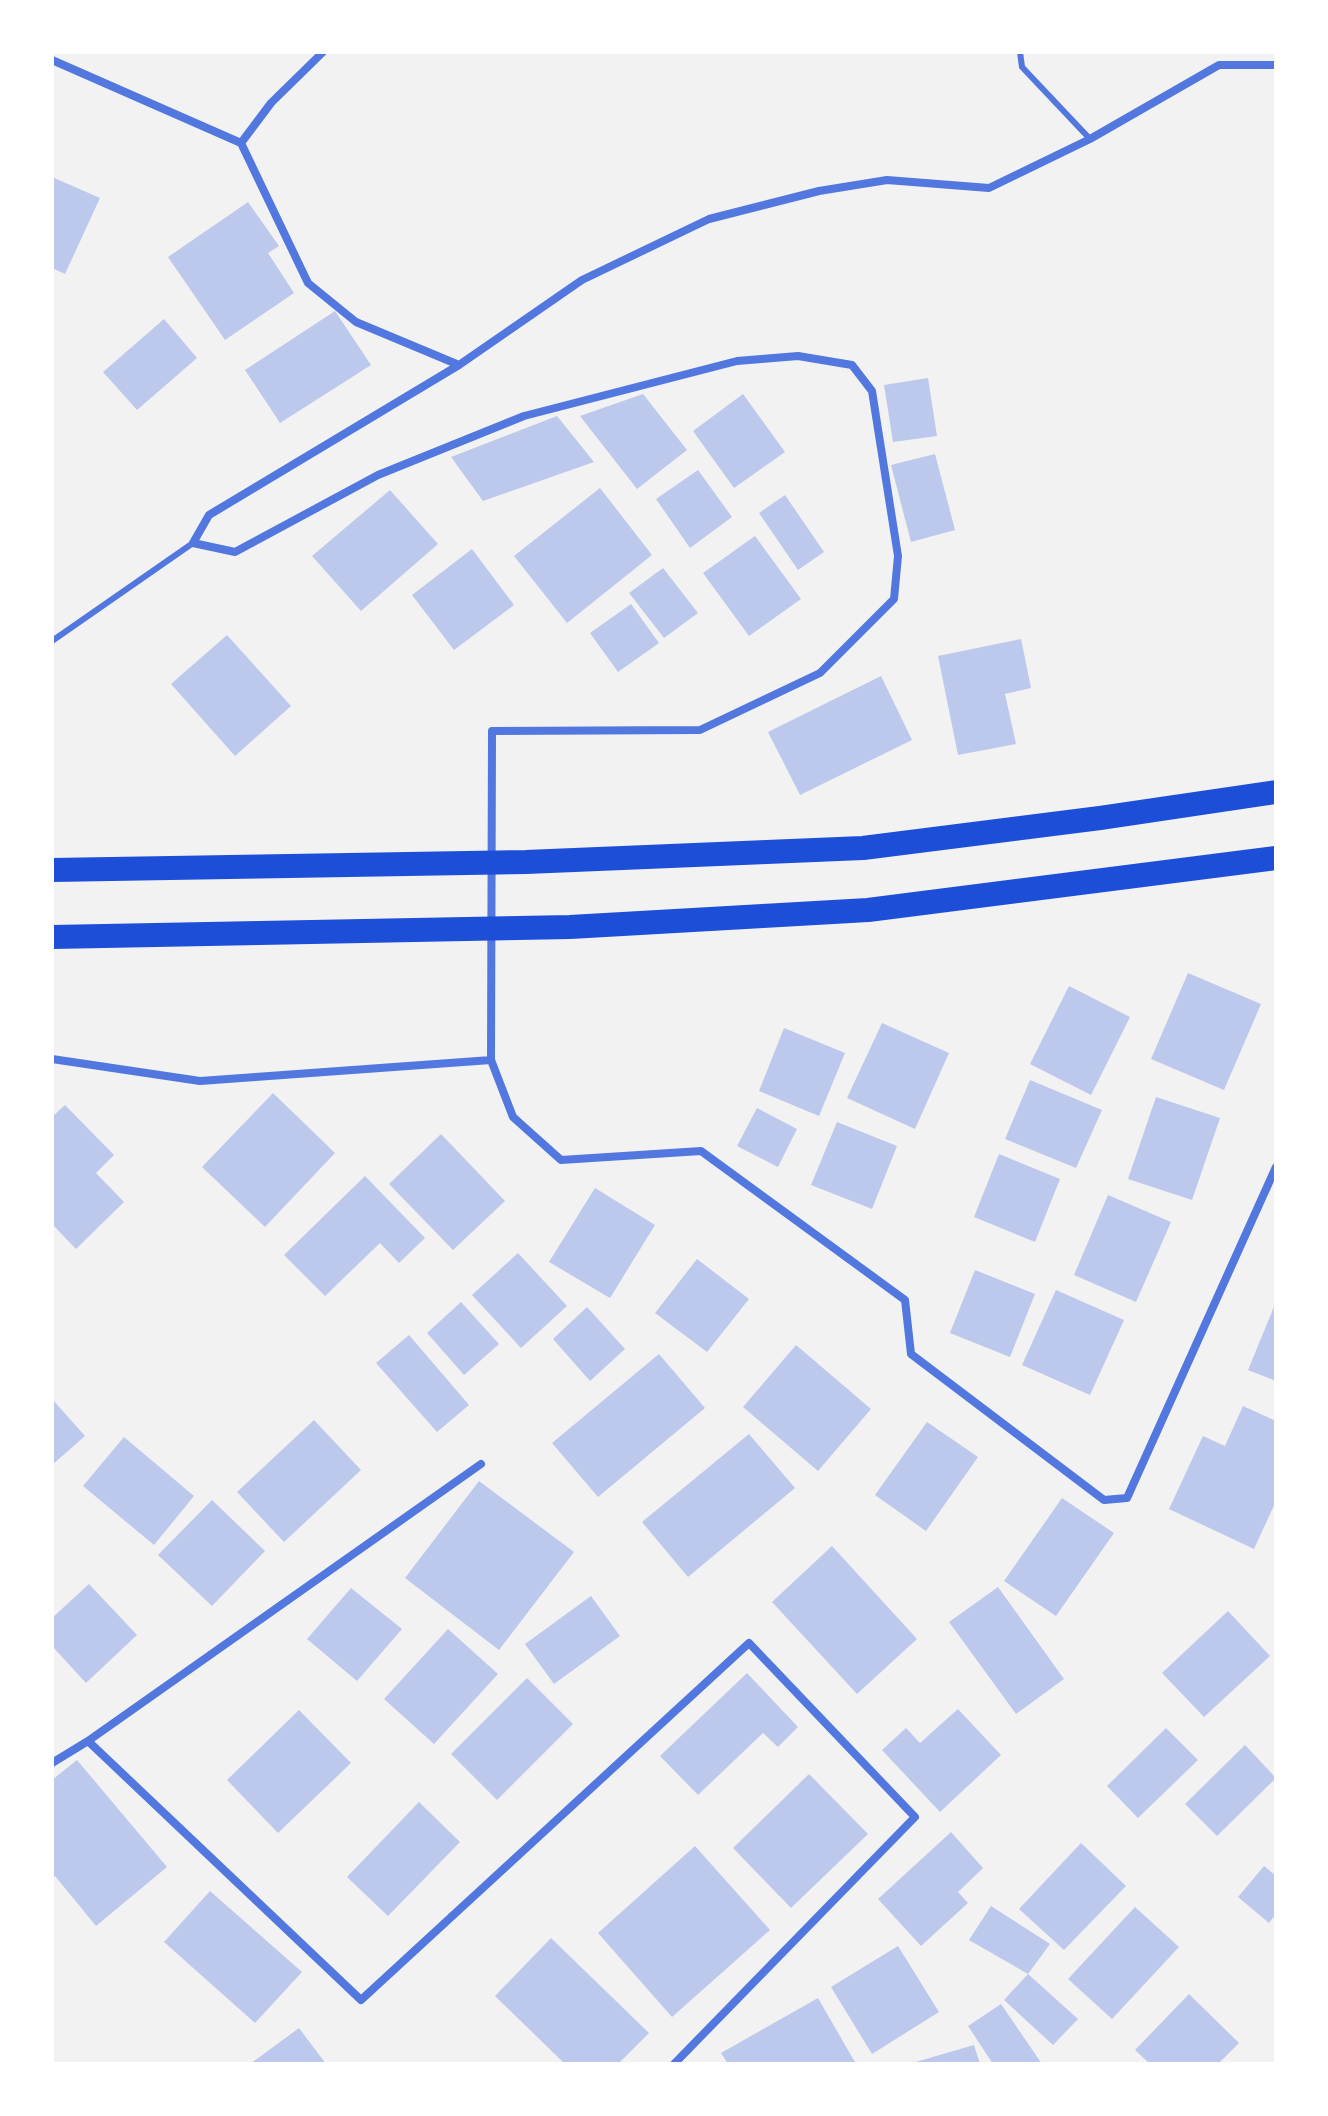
<!DOCTYPE html>
<html>
<head>
<meta charset="utf-8">
<style>
  body { margin:0 }
  #map { position:relative; width:1328px; height:2116px; overflow:hidden; background:#f2f2f2; font-family:Overpass,sans-serif }
  canvas { display:block }
  .frame { position:absolute; inset:0; border:54px solid #fff; pointer-events:none }
</style>
</head>
<body>
<div id="map">
<canvas width="1328" height="2116"></canvas>
<div class="frame"></div>
</div>
<script>
const ctx = document.querySelector('canvas').getContext('2d');
ctx.lineJoin = 'round';
function paint(path, color) {
  ctx.fillStyle = color;
  ctx.fill(path, 'evenodd');
}
function stroke(path, color, width, dash) {
  ctx.strokeStyle = color;
  ctx.lineWidth = width;
  ctx.lineCap = dash ? 'butt' : 'round';
  ctx.setLineDash(dash || []);
  ctx.stroke(path);
}
paint(new Path2D(`
  M 52,177 L 100,198 L 65,274 L 52,268 Z
  M 248,202 L 279,246 L 268,253 L 294,293 L 225,340 L 168,257 Z
  M 335,311 L 371,365 L 280,423 L 245,370 Z
  M 164,319 L 197,358 L 137,410 L 103,372 Z
  M 928,378 L 937,436 L 893,442 L 884,385 Z
  M 643,394 L 687,450 L 637,489 L 580,416 Z
  M 743,394 L 785,452 L 734,488 L 693,431 Z
  M 557,416 L 594,462 L 483,501 L 451,457 Z
  M 935,454 L 955,530 L 911,542 L 891,465 Z
  M 698,470 L 732,517 L 690,548 L 656,499 Z
  M 600,488 L 652,555 L 567,623 L 514,556 Z
  M 390,490 L 438,544 L 361,611 L 312,556 Z
  M 785,495 L 824,552 L 798,570 L 759,513 Z
  M 755,536 L 801,599 L 749,636 L 703,573 Z
  M 472,549 L 514,605 L 454,650 L 412,595 Z
  M 663,568 L 698,613 L 664,638 L 629,593 Z
  M 631,604 L 659,643 L 618,672 L 590,633 Z
  M 227,635 L 291,706 L 235,756 L 171,684 Z
  M 1021,639 L 1031,688 L 1005,694 L 1016,744 L 958,755 L 938,656 Z
  M 881,676 L 912,740 L 800,795 L 768,732 Z
  M 1188,973 L 1261,1004 L 1224,1090 L 1151,1059 Z
  M 1069,986 L 1130,1017 L 1091,1095 L 1030,1064 Z
  M 882,1023 L 949,1053 L 915,1129 L 847,1098 Z
  M 784,1028 L 845,1053 L 819,1116 L 759,1091 Z
  M 1030,1080 L 1102,1110 L 1076,1168 L 1005,1139 Z
  M 273,1093 L 335,1153 L 265,1227 L 202,1167 Z
  M 1156,1097 L 1220,1118 L 1192,1200 L 1128,1179 Z
  M 65,1105 L 114,1155 L 96,1173 L 124,1202 L 76,1249 L 52,1224 L 52,1117 Z
  M 757,1108 L 797,1129 L 778,1167 L 737,1146 Z
  M 837,1122 L 897,1146 L 872,1209 L 811,1185 Z
  M 441,1134 L 505,1201 L 453,1250 L 389,1184 Z
  M 999,1154 L 1060,1179 L 1035,1242 L 974,1217 Z
  M 365,1176 L 425,1238 L 399,1263 L 380,1243 L 325,1296 L 284,1255 Z
  M 595,1188 L 655,1225 L 610,1298 L 549,1262 Z
  M 1108,1195 L 1171,1222 L 1136,1302 L 1074,1275 Z
  M 518,1253 L 567,1306 L 521,1348 L 472,1295 Z
  M 697,1259 L 749,1299 L 707,1352 L 655,1313 Z
  M 975,1270 L 1035,1294 L 1010,1357 L 950,1333 Z
  M 1056,1290 L 1124,1320 L 1090,1395 L 1022,1365 Z
  M 461,1302 L 499,1344 L 464,1375 L 427,1333 Z
  M 1276,1302 L 1276,1381 L 1248,1370 Z
  M 587,1307 L 625,1349 L 590,1381 L 553,1339 Z
  M 409,1335 L 469,1405 L 437,1432 L 376,1363 Z
  M 796,1345 L 871,1409 L 818,1471 L 743,1407 Z
  M 659,1354 L 705,1408 L 598,1497 L 552,1443 Z
  M 52,1399 L 85,1436 L 52,1465 Z
  M 1243,1406 L 1276,1421 L 1276,1501 L 1254,1549 L 1169,1509 L 1203,1436 L 1225,1446 Z
  M 314,1420 L 361,1470 L 284,1542 L 237,1492 Z
  M 927,1422 L 978,1457 L 926,1531 L 875,1495 Z
  M 749,1434 L 795,1488 L 688,1577 L 642,1522 Z
  M 124,1437 L 194,1496 L 154,1545 L 83,1486 Z
  M 479,1481 L 574,1552 L 499,1650 L 405,1578 Z
  M 1062,1498 L 1114,1533 L 1056,1616 L 1004,1581 Z
  M 212,1500 L 265,1551 L 212,1606 L 158,1555 Z
  M 832,1546 L 917,1639 L 857,1694 L 772,1602 Z
  M 89,1584 L 137,1635 L 86,1683 L 52,1646 L 52,1618 Z
  M 998,1587 L 1064,1679 L 1016,1714 L 949,1622 Z
  M 351,1588 L 402,1629 L 357,1681 L 307,1639 Z
  M 591,1596 L 620,1636 L 554,1684 L 525,1644 Z
  M 1228,1611 L 1270,1656 L 1204,1717 L 1162,1673 Z
  M 448,1629 L 498,1674 L 434,1744 L 384,1699 Z
  M 747,1673 L 798,1727 L 778,1747 L 763,1733 L 698,1795 L 660,1756 Z
  M 527,1678 L 573,1724 L 497,1800 L 451,1754 Z
  M 958,1709 L 1001,1755 L 940,1812 L 882,1750 L 906,1728 L 920,1743 Z
  M 299,1710 L 351,1763 L 278,1833 L 227,1780 Z
  M 1166,1728 L 1198,1760 L 1138,1818 L 1107,1786 Z
  M 1245,1745 L 1276,1778 L 1217,1836 L 1185,1804 Z
  M 77,1760 L 167,1867 L 96,1926 L 55,1876 L 52,1879 L 52,1780 Z
  M 809,1774 L 868,1834 L 791,1908 L 733,1848 Z
  M 419,1802 L 460,1842 L 388,1916 L 347,1877 Z
  M 951,1832 L 983,1868 L 958,1892 L 968,1903 L 921,1946 L 878,1899 Z
  M 1081,1843 L 1126,1886 L 1064,1950 L 1019,1909 Z
  M 695,1846 L 770,1930 L 672,2017 L 598,1933 Z
  M 1264,1866 L 1276,1876 L 1276,1914 L 1269,1923 L 1238,1897 Z
  M 210,1891 L 302,1972 L 255,2023 L 164,1942 Z
  M 991,1906 L 1050,1944 L 1028,1974 L 1078,2019 L 1053,2045 L 1004,2000 L 1028,1974 L 969,1940 Z
  M 1135,1907 L 1179,1947 L 1112,2019 L 1068,1979 Z
  M 551,1938 L 649,2033 L 618,2064 L 565,2064 L 495,1996 Z
  M 898,1946 L 939,2012 L 872,2054 L 831,1987 Z
  M 1189,1994 L 1239,2043 L 1218,2064 L 1150,2064 L 1135,2050 Z
  M 818,1998 L 856,2064 L 728,2064 L 721,2053 Z
  M 1001,2004 L 1042,2064 L 993,2064 L 968,2026 Z
  M 299,2028 L 326,2064 L 250,2064 Z
  M 974,2045 L 980,2064 L 912,2064 L 912,2063 Z`), '#bdc9ec');
stroke(new Path2D(`
  M 1020,52 L 1022,67 L 1090,139
  M 52,641 L 193,543`), '#5277de', 6);
stroke(new Path2D(`
  M 52,60 L 241,143 L 308,283 L 356,322 L 459,365
  M 1276,65 L 1219,65 L 1090,139 L 989,188 L 887,180 L 819,191 L 709,219 L 582,280 L 459,365 L 209,515 L 193,543 L 235,552 L 378,475 L 524,416 L 737,361 L 798,356 L 852,365 L 872,391 L 898,556 L 894,599 L 820,673 L 700,730 L 492,731 L 491,1060 L 513,1117 L 561,1160 L 701,1151 L 905,1300 L 911,1354 L 1104,1500 L 1127,1498 L 1276,1167
  M 241,143 L 271,103 L 323,52
  M 52,1059 L 200,1081 L 491,1060
  M 88,1741 L 361,2000 L 749,1643 L 915,1817 L 674,2064
  M 52,1763 L 88,1741 L 481,1464`), '#5277de', 8);
stroke(new Path2D(`
  M 52,870 L 526,862 L 863,848 L 1100,818 L 1276,792
  M 52,937 L 570,927 L 868,910 L 1276,858`), '#1d4ed8', 24);
</script>
</body>
</html>
